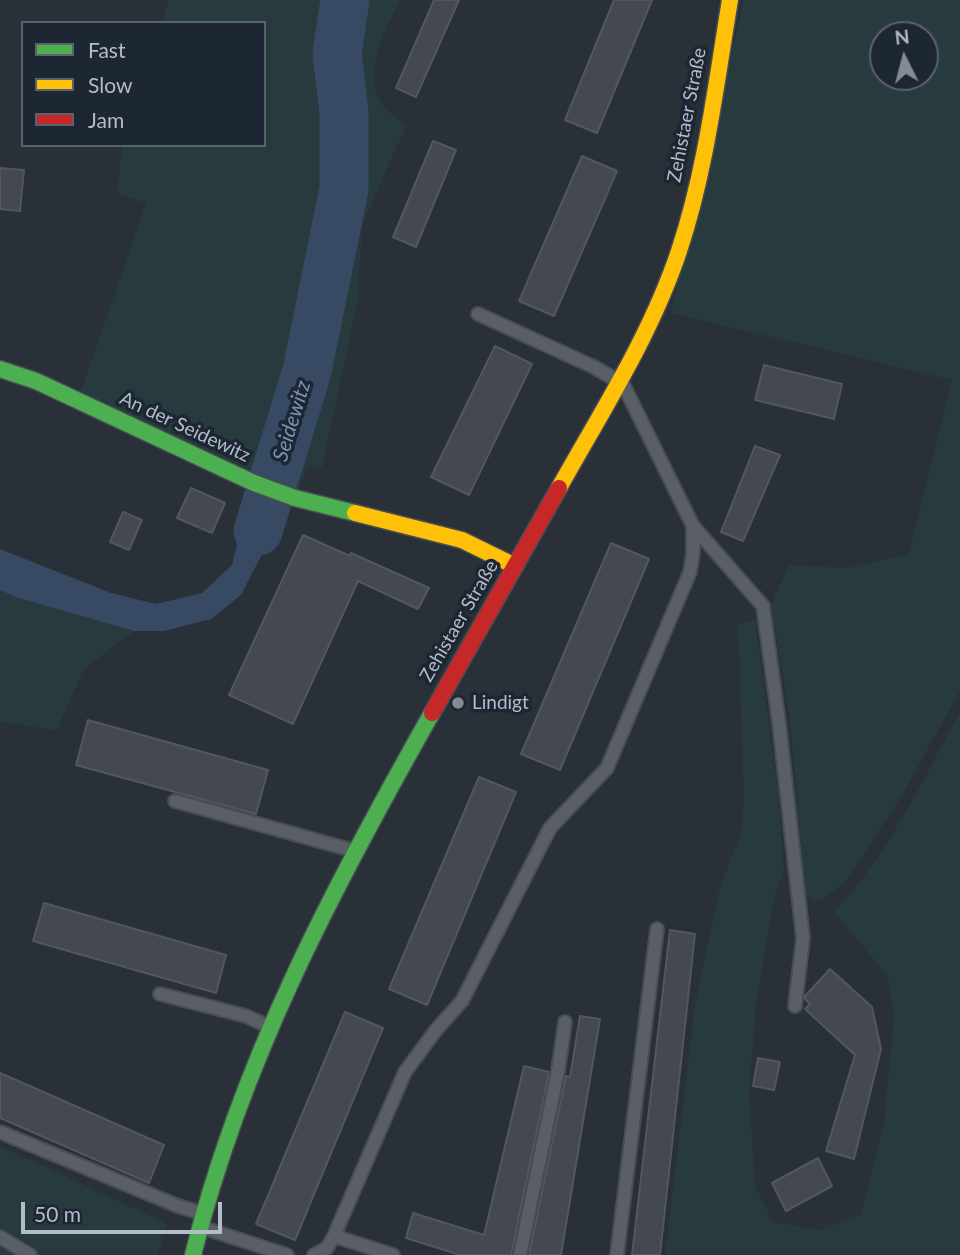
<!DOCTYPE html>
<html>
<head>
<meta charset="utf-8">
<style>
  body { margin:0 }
  #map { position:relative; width:960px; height:1255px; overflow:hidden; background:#2a3038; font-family:Lato,sans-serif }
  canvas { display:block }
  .legend { position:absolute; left:21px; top:21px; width:245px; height:126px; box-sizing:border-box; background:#1d2633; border:2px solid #59626f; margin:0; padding:9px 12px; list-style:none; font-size:21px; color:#b4bcc9 }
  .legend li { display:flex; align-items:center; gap:14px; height:35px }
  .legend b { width:35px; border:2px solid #59626f }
  .north { position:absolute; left:869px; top:21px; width:70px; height:70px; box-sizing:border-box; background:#1d2633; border:2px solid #59626f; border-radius:50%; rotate:354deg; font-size:19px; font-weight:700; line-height:28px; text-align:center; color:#b4bcc9 }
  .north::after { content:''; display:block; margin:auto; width:24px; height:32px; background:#848b96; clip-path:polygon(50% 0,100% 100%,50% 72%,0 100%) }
  .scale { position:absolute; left:21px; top:1202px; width:201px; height:32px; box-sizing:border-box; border:4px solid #b4bcc9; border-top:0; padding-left:9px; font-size:21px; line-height:24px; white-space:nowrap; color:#b4bcc9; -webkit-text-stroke:5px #1d2633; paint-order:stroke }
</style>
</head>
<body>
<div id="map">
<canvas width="960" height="1255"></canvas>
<ul class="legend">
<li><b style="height:9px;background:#4caf50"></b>Fast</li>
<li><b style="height:9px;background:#ffc107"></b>Slow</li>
<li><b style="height:9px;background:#c62828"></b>Jam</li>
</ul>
<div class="north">N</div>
<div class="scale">50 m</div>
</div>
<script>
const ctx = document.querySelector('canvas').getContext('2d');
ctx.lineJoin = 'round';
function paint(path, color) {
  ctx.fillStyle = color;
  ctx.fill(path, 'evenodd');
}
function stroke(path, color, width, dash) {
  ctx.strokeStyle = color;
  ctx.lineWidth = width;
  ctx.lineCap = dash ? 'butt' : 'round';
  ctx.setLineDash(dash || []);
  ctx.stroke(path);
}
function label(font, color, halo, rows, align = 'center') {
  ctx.font = font + ' Lato,sans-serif';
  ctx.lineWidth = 7;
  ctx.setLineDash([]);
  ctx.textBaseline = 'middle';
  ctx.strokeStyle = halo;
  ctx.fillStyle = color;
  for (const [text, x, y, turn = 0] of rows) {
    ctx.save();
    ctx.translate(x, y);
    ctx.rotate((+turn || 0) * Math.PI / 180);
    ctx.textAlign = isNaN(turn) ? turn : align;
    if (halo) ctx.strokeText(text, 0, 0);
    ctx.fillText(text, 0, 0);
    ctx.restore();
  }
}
paint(new Path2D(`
  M 169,0 L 345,0 L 337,54 L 344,111 L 344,189 L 307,371 L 275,481 L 80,394 L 146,203 L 117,193 L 122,145 L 264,145 L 264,23 L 161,23 Z
  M 356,0 L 400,0 C 386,29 359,78 385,108 C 391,115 400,120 406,126 L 362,225 L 358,299 L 322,468 L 309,466 L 298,489 L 290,486 L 342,277 L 351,206 L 354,120 L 350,52 Z
  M 744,0 L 960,0 L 960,691 L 900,799 L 846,881 L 827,897 L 817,901 L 805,895 L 790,719 L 771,605 L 789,565 L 847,568 L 909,554 L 952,380 L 671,313 ZM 883,35 L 925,35 L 925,77 L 883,77 Z
  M 0,590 L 15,597 L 134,631 L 84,669 L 57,730 L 0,722 Z
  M 755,619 L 778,790 L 784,870 L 775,893 L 756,1004 L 749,1096 L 755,1185 L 773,1222 L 820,1230 L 861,1215 L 884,1122 L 894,1015 L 888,977 L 834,912 C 887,857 923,779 960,712 L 960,1255 L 665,1255 L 695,1004 L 721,883 L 741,835 L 744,799 L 738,625 Z
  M 0,1146 L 168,1224 L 158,1255 L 0,1255 Z`), '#273a3e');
paint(new Path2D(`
  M 345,0 L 356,0 L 350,52 L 354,120 L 351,206 L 342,277 L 290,486 L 275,481 L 307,371 L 344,189 L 344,111 L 337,54 Z
  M 250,492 L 284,505 L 275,529 L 241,595 L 211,619 L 164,631 L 134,631 L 15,597 L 0,590 L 0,549 L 111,593 L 156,604 L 202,593 L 232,565 Z`), '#384963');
stroke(new Path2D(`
  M 258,531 L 307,371 L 344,189 L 344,111 L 337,54 L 345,0`), '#384963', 49);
const building = new Path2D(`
  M 434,0 L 459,0 L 416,97 L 396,88 Z
  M 614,0 L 652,0 L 597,133 L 565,120 Z
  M 433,141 L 456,150 L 416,247 L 393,237 Z
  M 582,156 L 617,171 L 554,316 L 519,301 Z
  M 0,168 L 24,170 L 20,211 L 0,209 Z
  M 495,346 L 532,364 L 469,495 L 431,477 Z
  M 764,365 L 842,384 L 834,419 L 755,400 Z
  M 755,446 L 780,455 L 743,541 L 721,532 Z
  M 191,488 L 225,503 L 212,533 L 177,518 Z
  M 123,512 L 142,520 L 129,550 L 110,542 Z
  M 303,535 L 350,556 L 351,553 L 429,588 L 418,609 L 358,581 L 293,724 L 229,695 Z
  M 611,543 L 649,559 L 560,770 L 521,754 Z
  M 88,720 L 268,770 L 256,814 L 76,765 Z
  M 479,777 L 516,792 L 427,1005 L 389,989 Z
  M 44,903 L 226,955 L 216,993 L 33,941 Z
  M 670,930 L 695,934 L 660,1255 L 632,1255 Z
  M 830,969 L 872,1007 L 881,1049 L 854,1159 L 826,1151 L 855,1055 L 805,1009 L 810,1004 L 805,999 L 805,996 Z
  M 345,1012 L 383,1028 L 295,1240 L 256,1224 Z
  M 580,1016 L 600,1019 L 561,1255 L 529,1255 L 566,1076 L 570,1077 Z
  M 758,1058 L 780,1062 L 774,1090 L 753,1086 Z
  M 524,1066 L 549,1072 L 511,1255 L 460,1255 L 406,1238 L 413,1213 L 484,1235 Z
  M 0,1073 L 164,1145 L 149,1183 L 0,1118 Z
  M 818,1158 L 832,1186 L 786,1211 L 772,1183 Z`);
paint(building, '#444950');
stroke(building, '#52575f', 2);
const lane = new Path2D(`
  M 478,314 L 594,367 L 623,384 L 693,526 L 763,606 L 779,723 L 803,938 L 795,1006
  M 175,801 L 355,851
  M 160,994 L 246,1016 L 270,1027
  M 0,1132 L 178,1206 L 201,1213
  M 201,1227 L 287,1255
  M 334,1236 L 393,1255
  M 0,1237 L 30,1255
  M 314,1255 L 327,1248 L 334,1236 L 405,1072 L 436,1030 L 462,1001 L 550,828 L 607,768 L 690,572 L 693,553 L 693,526
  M 520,1255 L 558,1071 L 565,1022
  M 617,1255 L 657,929`);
const fast = new Path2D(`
  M 0,369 L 36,381 L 254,483 L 295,498 L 355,513
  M 193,1255 C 241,1061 334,886 432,713`);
const slow = new Path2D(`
  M 559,488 C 602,411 651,335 679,251 C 706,170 716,84 730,0
  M 355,513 L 462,540 L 515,566`);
const jam = new Path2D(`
  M 432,713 L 559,488`);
stroke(lane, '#484c53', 16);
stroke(fast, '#484c53', 19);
stroke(slow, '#484c53', 19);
stroke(jam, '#484c53', 19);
stroke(lane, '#5a5e66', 12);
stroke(fast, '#4caf50', 16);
stroke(slow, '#ffc107', 16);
stroke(jam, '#c62828', 16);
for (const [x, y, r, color] of [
  [458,703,7,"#848b96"]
]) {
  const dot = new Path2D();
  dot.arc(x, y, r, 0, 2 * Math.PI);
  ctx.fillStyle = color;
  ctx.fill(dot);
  stroke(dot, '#1d2633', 2.5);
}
label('19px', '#b4bcc9', '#1d2633', [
  ["Zehistaer Straße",687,115,-79],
  ["An der Seidewitz",185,427,25],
  ["Zehistaer Straße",459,621,-60]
]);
label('19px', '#b4bcc9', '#1d2633', [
  ["Lindigt",472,703]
], 'left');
label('italic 21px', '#7c92b1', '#1d2633', [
  ["Seidewitz",292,421,-73]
]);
</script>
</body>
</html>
